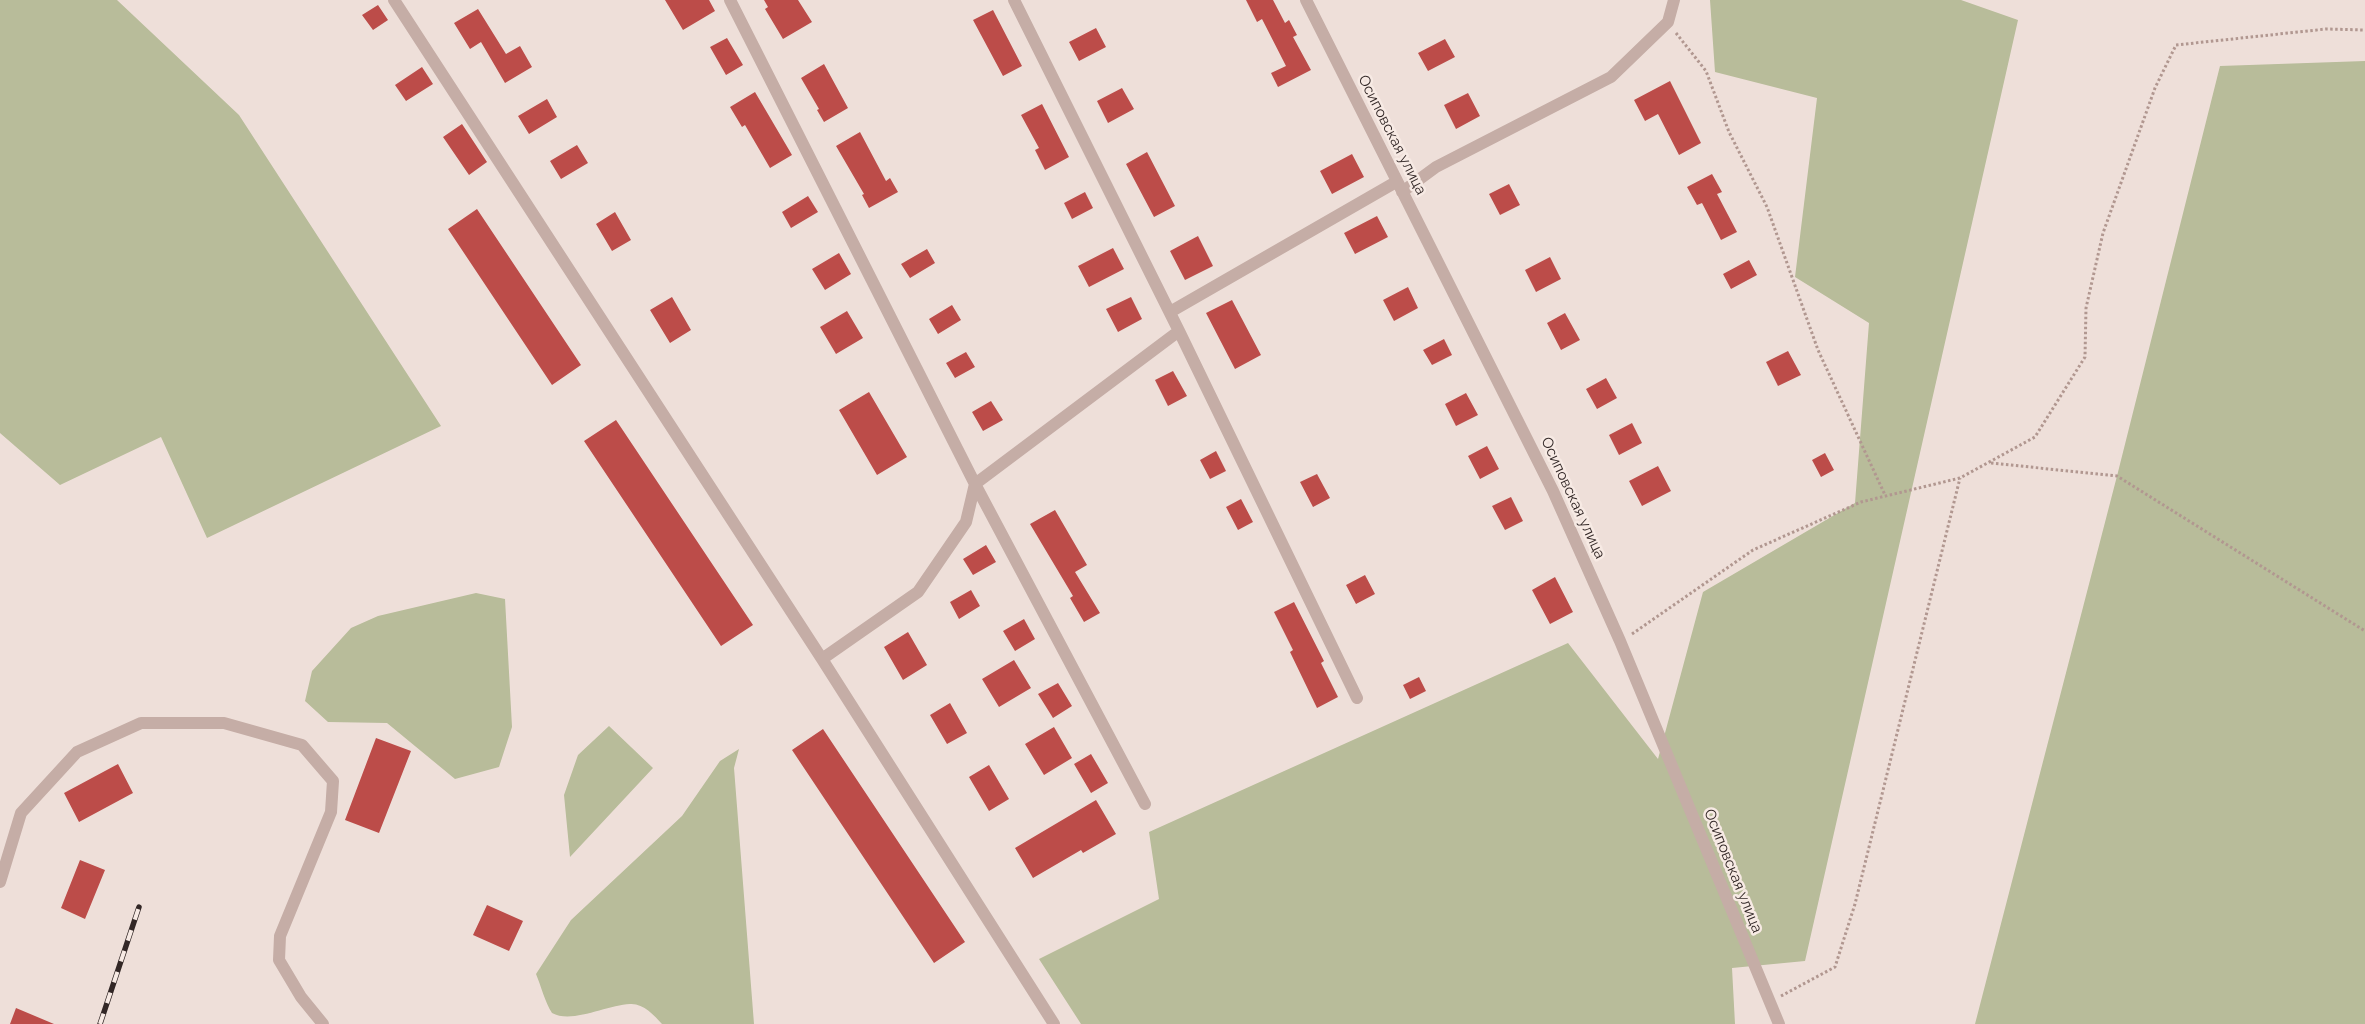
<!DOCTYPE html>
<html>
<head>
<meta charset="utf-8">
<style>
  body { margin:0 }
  canvas { display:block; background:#eedfd9 }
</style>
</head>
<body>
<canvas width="2365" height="1024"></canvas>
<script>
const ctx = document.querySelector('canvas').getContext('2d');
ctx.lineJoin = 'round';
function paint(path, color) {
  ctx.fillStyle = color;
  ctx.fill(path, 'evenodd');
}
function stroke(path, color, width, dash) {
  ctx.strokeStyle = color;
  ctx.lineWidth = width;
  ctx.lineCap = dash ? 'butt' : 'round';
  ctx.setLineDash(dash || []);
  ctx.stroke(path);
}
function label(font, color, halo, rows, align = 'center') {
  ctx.font = font + ' Raleway,sans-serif';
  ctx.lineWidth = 5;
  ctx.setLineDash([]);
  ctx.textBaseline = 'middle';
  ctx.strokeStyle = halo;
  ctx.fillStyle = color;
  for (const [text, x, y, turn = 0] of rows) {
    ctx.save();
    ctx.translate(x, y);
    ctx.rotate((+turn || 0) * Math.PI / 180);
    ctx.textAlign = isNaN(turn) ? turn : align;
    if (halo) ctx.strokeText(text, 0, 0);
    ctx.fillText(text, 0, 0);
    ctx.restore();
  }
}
paint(new Path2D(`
  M 0,0 L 117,0 L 239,115 L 441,426 L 207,538 L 161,437 L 60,485 L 0,433 Z
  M 1710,0 L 1961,0 L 2018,20 L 1805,961 L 1732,968 L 1735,1024 L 1081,1024 L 1039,959 L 1159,899 L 1149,832 L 1568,643 L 1658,759 L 1703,592 L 1855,503 L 1869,323 L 1795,277 L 1817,98 L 1715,72 Z
  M 2365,61 L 2365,1024 L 1975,1024 L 2117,476 L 2220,66 Z
  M 476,593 L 505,599 L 512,727 L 499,767 L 455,779 L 387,723 L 328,722 L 305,701 L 312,671 L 351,628 L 378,616 Z
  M 609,726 L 653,768 L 570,857 L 564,795 L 578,755 Z
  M 739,749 L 734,768 L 754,1024 L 662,1024 C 654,1015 643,1003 630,1004 C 607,1005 572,1024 552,1013 C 545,1002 541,986 536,974 L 571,920 L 682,816 L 720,761 Z`), '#b8bc9a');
paint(new Path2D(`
  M 665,0 L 709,0 L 715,11 L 683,30 Z
  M 764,0 L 798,0 L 812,22 L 783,39 L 765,9 L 768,7 Z
  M 1246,0 L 1273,0 L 1285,23 L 1289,20 L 1297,35 L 1293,37 L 1311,70 L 1278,87 L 1271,73 L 1286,66 L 1262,19 L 1257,22 Z
  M 378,5 L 388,20 L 373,30 L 362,15 Z
  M 478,9 L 506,54 L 520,46 L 532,67 L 505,83 L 481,42 L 470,49 L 454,23 Z
  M 993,10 L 1022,66 L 1003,76 L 973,20 Z
  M 1096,28 L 1106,47 L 1079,61 L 1069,42 Z
  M 727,38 L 743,65 L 726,75 L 710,47 Z
  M 1445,39 L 1455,57 L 1428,71 L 1418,53 Z
  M 824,64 L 848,108 L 824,122 L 817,110 L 819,109 L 801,78 Z
  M 422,67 L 433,84 L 406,101 L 395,85 Z
  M 1670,81 L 1701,143 L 1679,155 L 1658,114 L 1645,121 L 1634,100 Z
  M 1122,88 L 1134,109 L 1108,123 L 1097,101 Z
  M 755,92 L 792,155 L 770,168 L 745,125 L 742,127 L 730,107 Z
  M 1468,93 L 1480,116 L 1456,129 L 1444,105 Z
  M 547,99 L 557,117 L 529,134 L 518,116 Z
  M 1042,104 L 1069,157 L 1045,170 L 1035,150 L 1039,148 L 1021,115 Z
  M 462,124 L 487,162 L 469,175 L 443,137 Z
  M 860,132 L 886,181 L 890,178 L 898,192 L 869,208 L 862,195 L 864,194 L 836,146 Z
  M 577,145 L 588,163 L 561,179 L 550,161 Z
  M 1147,152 L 1175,206 L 1154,217 L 1126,164 Z
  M 1352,154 L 1364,177 L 1332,194 L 1320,171 Z
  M 1712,174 L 1722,192 L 1717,194 L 1737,232 L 1721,240 L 1702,203 L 1697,205 L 1687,187 Z
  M 1509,184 L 1520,205 L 1500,215 L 1489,194 Z
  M 1085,192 L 1093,208 L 1072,219 L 1064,203 Z
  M 808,196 L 818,212 L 791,228 L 782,212 Z
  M 477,209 L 581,365 L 552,385 L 448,229 Z
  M 615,212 L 631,240 L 612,251 L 596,224 Z
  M 1377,216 L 1388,237 L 1355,254 L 1344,233 Z
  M 1198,236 L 1213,266 L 1185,280 L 1170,251 Z
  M 1113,248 L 1124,269 L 1089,287 L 1078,266 Z
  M 927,249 L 935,263 L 910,278 L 901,264 Z
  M 839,253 L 851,274 L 825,290 L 812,269 Z
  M 1550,257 L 1561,279 L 1536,292 L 1525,270 Z
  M 1749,260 L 1757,275 L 1731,289 L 1723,274 Z
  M 1408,287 L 1418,308 L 1394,321 L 1383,300 Z
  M 672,297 L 691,330 L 670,343 L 650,310 Z
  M 1131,297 L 1142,319 L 1118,332 L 1106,309 Z
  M 1232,300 L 1261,355 L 1235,369 L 1206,313 Z
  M 952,305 L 961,320 L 938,334 L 929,319 Z
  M 847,311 L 863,338 L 836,354 L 820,327 Z
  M 1565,313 L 1580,340 L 1561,350 L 1547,323 Z
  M 1444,339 L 1452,355 L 1432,365 L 1423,350 Z
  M 1788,351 L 1801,375 L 1778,386 L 1766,362 Z
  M 966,352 L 975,367 L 955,378 L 946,363 Z
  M 1173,371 L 1187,396 L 1168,406 L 1155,380 Z
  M 1606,378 L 1617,398 L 1597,409 L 1586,389 Z
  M 869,392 L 907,457 L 877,475 L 839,410 Z
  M 1466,393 L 1478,415 L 1456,426 L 1445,404 Z
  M 991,401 L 1003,420 L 983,431 L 972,412 Z
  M 616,420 L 753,625 L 721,646 L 584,441 Z
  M 1632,423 L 1642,443 L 1619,455 L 1609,435 Z
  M 1487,446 L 1499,469 L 1480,479 L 1468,456 Z
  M 1216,451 L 1226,471 L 1210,479 L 1200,460 Z
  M 1825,453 L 1834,470 L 1821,477 L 1812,460 Z
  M 1658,466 L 1671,491 L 1642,506 L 1629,481 Z
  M 1317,474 L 1330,498 L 1313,507 L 1300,482 Z
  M 1511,497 L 1523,521 L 1505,530 L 1492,506 Z
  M 1241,499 L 1253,522 L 1238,530 L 1226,507 Z
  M 1055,510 L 1087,565 L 1075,572 L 1100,613 L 1084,622 L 1070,598 L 1073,596 L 1030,524 Z
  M 986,545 L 996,562 L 973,575 L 963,559 Z
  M 1365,575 L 1375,594 L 1356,604 L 1346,585 Z
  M 1555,577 L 1573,612 L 1550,624 L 1532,590 Z
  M 971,590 L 980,606 L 959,619 L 950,602 Z
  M 1294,602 L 1324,661 L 1321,663 L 1338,697 L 1317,708 L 1290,652 L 1293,650 L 1274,612 Z
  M 1024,619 L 1035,639 L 1015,651 L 1003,631 Z
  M 908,632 L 927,665 L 903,680 L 884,647 Z
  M 1014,660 L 1031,688 L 999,707 L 982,679 Z
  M 1419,677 L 1426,691 L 1410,699 L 1403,685 Z
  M 1058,683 L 1072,706 L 1053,718 L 1038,694 Z
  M 950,703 L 967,733 L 947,744 L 930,715 Z
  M 1054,727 L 1072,758 L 1044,775 L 1025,744 Z
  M 823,729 L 965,942 L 934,963 L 792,750 Z
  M 376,738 L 411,751 L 379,833 L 345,820 Z
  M 1091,754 L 1108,783 L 1091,793 L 1074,764 Z
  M 118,764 L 133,793 L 79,822 L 64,793 Z
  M 989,765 L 1009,799 L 989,811 L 969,777 Z
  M 1096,800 L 1116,834 L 1083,853 L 1081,850 L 1033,878 L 1015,848 Z
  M 80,860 L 105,870 L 85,919 L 61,908 Z
  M 487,905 L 523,921 L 509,951 L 473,935 Z
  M 16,1008 L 54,1024 L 10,1024 Z`), '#bc4c49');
stroke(new Path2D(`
  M 1676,33 L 1706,71 L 1729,132 L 1767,207 L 1818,350 L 1885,495
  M 1991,463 L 2117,476 L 2365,631
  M 1632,634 L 1753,550 L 1861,502 L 1960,478 L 2035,437 L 2085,357 L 2086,308 L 2103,233 L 2155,88 L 2176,45 L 2326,29 L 2365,30
  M 1781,996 L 1835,967 L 1855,904 L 1960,478`), '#b19790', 3, [2.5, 2.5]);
stroke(new Path2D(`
  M 394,0 L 822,659 L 1054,1024
  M 730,0 L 975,484 L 1145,804
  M 1014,0 L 1179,331 L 1357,698
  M 1306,0 L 1553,491 L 1620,641 L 1779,1024
  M 1402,192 L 1436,167 L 1611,77 L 1668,22 L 1674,0
  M 1170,312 L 1396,182
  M 822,659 L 918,592 L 966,522 L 975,484 L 1179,331
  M 0,882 L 21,813 L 77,752 L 141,723 L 224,723 L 302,745 L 333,781 L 331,812 L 280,936 L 279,960 L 301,997 L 323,1024`), '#c5ada6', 12);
const rail = new Path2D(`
  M 100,1024 L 139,907`);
stroke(rail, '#322726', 5.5);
stroke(rail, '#f7eae4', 4, [11]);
label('15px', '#322726', '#f7eae4', [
  ["Осиповская улица",1392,135,63],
  ["Осиповская улица",1573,498,65],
  ["Осиповская улица",1733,871,68]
]);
</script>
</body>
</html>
